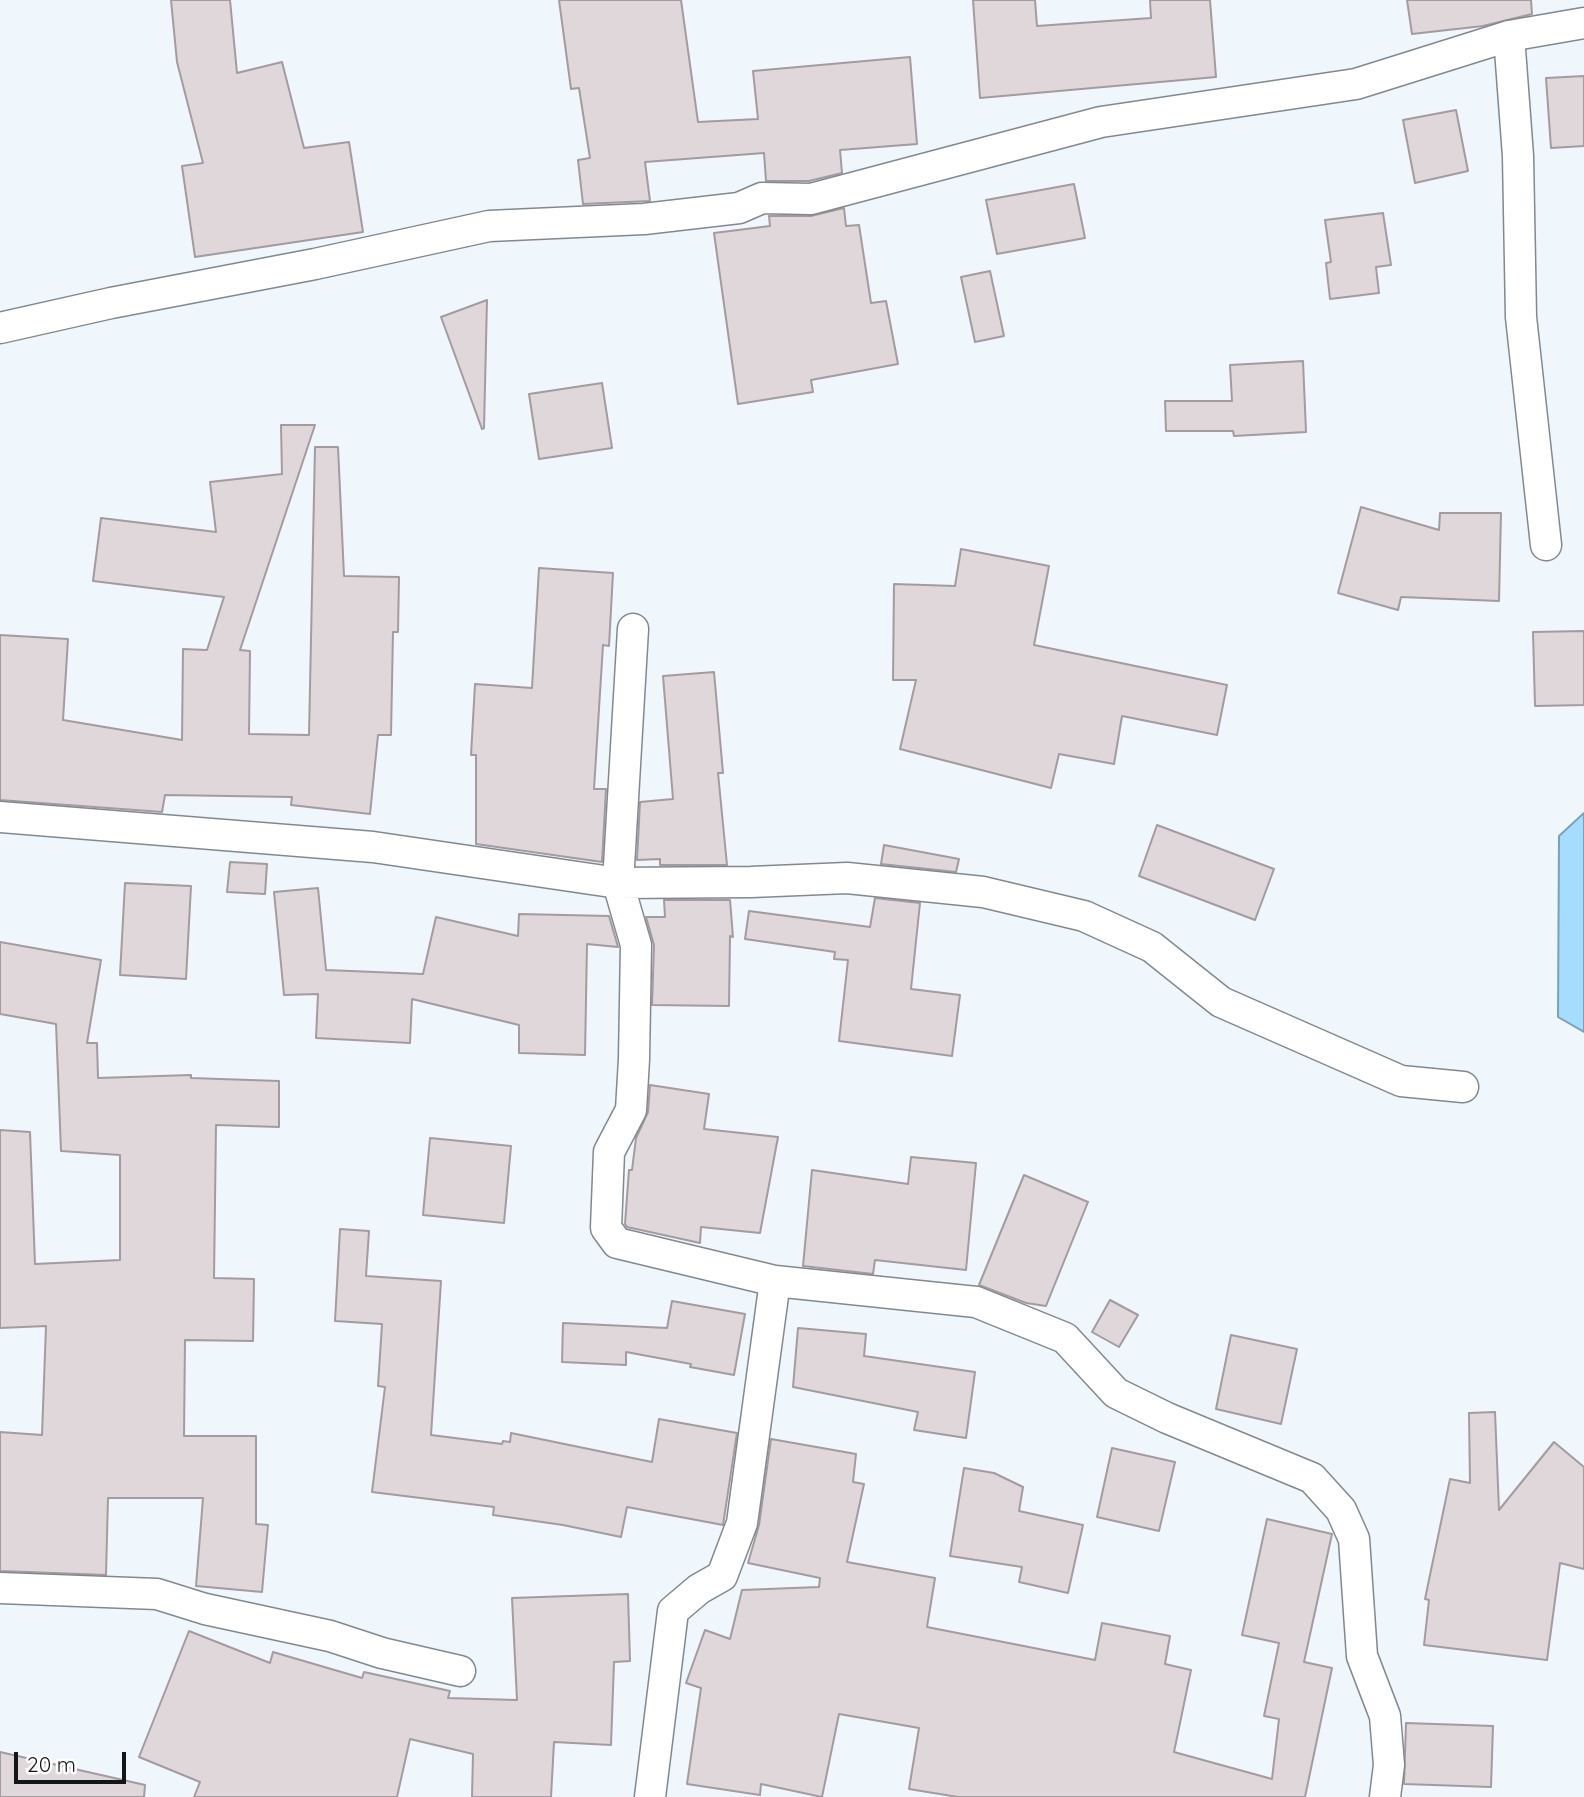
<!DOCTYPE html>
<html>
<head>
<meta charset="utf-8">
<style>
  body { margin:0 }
  #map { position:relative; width:1584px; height:1797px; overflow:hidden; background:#eff6fc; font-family:Quicksand,sans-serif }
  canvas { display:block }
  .scale { position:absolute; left:14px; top:1752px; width:112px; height:32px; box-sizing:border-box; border:4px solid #131618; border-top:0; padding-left:9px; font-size:21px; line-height:24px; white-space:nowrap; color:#131618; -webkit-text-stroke:5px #fff; paint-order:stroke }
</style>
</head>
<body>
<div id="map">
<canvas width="1584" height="1797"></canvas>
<div class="scale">20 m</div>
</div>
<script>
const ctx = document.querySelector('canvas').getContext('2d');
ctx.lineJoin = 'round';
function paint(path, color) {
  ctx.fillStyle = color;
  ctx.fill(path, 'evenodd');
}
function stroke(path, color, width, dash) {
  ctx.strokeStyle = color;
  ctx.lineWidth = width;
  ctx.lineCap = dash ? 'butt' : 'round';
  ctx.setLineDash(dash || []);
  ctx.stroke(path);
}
const water = new Path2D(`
  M 1584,813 L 1584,1032 L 1558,1017 L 1559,836 Z`);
paint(water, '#a5dcff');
stroke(water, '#79a1ba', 2);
const building = new Path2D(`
  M 171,0 L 230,0 L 237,73 L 282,62 L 304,148 L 349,142 L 363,232 L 195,257 L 182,166 L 203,163 L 177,62 Z
  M 559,0 L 681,0 L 698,122 L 758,119 L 753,71 L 910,57 L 917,144 L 840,150 L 842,173 L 809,181 L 766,181 L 764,153 L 645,162 L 650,201 L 583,204 L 578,160 L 590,158 L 579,88 L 571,89 Z
  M 973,0 L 1035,0 L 1037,26 L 1151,18 L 1150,0 L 1210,0 L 1216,77 L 980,98 Z
  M 1407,0 L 1531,0 L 1532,14 L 1483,26 L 1412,34 Z
  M 1584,76 L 1584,146 L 1551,148 L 1546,78 Z
  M 1456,110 L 1468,171 L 1415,183 L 1403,120 Z
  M 1074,184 L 1085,238 L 997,254 L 986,200 Z
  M 844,208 L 846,226 L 859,225 L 871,303 L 886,301 L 898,364 L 811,380 L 813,392 L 738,404 L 714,233 L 770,226 L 769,216 L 811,216 Z
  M 1383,213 L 1391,265 L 1376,267 L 1379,293 L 1330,299 L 1326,263 L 1331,262 L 1325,220 Z
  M 990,271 L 1004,336 L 975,342 L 961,277 Z
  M 487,300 L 484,428 L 482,429 L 441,317 Z
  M 1303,361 L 1306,432 L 1234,436 L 1233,431 L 1166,431 L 1165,401 L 1232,401 L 1230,365 Z
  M 602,383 L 612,448 L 539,459 L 529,394 Z
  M 281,425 L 315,425 L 240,650 L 250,651 L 249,734 L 309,735 L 315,447 L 338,447 L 344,576 L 399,577 L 398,632 L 393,632 L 391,735 L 378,735 L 370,814 L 291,805 L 292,797 L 165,795 L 162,812 L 0,800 L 0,635 L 68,639 L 63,720 L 182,740 L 183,649 L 207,650 L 224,597 L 93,581 L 101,518 L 216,532 L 210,482 L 282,474 Z
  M 1361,507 L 1439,530 L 1440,513 L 1501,513 L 1499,601 L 1401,597 L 1398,610 L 1338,593 Z
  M 961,549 L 1049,566 L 1034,645 L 1227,685 L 1217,735 L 1122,716 L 1114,764 L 1059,754 L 1051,788 L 900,749 L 916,680 L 893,680 L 894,584 L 955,586 Z
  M 539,568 L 613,573 L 609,646 L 603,645 L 594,789 L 606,789 L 602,862 L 476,844 L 476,755 L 471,755 L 475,684 L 532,688 Z
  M 1584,631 L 1584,705 L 1535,706 L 1533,632 Z
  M 714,672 L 723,773 L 718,773 L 727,865 L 660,865 L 660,859 L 637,860 L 640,802 L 673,799 L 663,676 Z
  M 1157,825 L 1274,869 L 1255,920 L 1139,876 Z
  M 884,845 L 959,859 L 956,872 L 881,864 Z
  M 230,862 L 267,864 L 265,894 L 227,892 Z
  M 125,883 L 191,886 L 186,979 L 120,975 Z
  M 318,888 L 326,970 L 423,974 L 436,917 L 518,936 L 519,914 L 609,916 L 618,947 L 587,944 L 585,1055 L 519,1053 L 519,1025 L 412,999 L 410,1043 L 316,1038 L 318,994 L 284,995 L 274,892 Z
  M 875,898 L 920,903 L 911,989 L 960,995 L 952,1056 L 839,1041 L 848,960 L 834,959 L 835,952 L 745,939 L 749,911 L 870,927 Z
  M 664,900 L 730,900 L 733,937 L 730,936 L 729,1006 L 652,1005 L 654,945 L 646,917 L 665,917 Z
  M 0,942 L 101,960 L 87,1043 L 97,1043 L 98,1078 L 191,1075 L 191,1078 L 279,1081 L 279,1127 L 216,1125 L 214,1278 L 254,1279 L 253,1341 L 185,1340 L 184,1436 L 256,1436 L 256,1524 L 268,1525 L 262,1592 L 196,1586 L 203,1498 L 108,1498 L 106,1575 L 0,1571 L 0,1432 L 42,1435 L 46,1326 L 0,1328 L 0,1130 L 30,1132 L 35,1264 L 120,1260 L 120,1155 L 61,1151 L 56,1024 L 0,1014 Z
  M 650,1085 L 709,1094 L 704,1129 L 778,1137 L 760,1233 L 701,1227 L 700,1243 L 627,1227 L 625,1224 L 629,1170 L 632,1170 L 636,1138 L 648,1112 Z
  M 430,1138 L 511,1146 L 504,1223 L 423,1215 Z
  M 911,1157 L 976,1163 L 966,1270 L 875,1260 L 873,1274 L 803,1266 L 812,1170 L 908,1184 Z
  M 1024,1175 L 1088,1202 L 1046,1306 L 1026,1303 L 979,1285 Z
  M 340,1229 L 369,1231 L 366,1276 L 441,1281 L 431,1435 L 502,1444 L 503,1441 L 510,1442 L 511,1433 L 652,1462 L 659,1419 L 737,1433 L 723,1525 L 627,1507 L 621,1537 L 563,1525 L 493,1515 L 494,1507 L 372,1492 L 385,1387 L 378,1386 L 382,1324 L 335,1321 Z
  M 1110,1300 L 1138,1315 L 1119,1347 L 1092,1332 Z
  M 672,1301 L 745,1314 L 734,1375 L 690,1367 L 691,1364 L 626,1352 L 626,1365 L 562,1362 L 563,1323 L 667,1328 Z
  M 798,1328 L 866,1334 L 864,1356 L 975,1372 L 966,1438 L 914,1430 L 918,1412 L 793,1387 Z
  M 1231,1335 L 1297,1349 L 1281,1424 L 1216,1409 Z
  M 1495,1412 L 1499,1510 L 1554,1442 L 1584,1467 L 1584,1569 L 1560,1563 L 1547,1660 L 1424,1645 L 1429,1600 L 1425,1599 L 1450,1479 L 1470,1483 L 1469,1413 Z
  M 771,1439 L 856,1454 L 853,1482 L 864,1484 L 847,1562 L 935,1578 L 927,1627 L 1095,1660 L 1102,1623 L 1170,1636 L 1165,1664 L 1191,1670 L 1174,1752 L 1272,1779 L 1279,1719 L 1264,1716 L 1279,1643 L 1242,1635 L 1267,1519 L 1332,1534 L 1304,1662 L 1332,1668 L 1305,1797 L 958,1797 L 909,1789 L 919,1728 L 839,1714 L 822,1797 L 761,1784 L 760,1795 L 687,1784 L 701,1688 L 686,1683 L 705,1630 L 730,1639 L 742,1590 L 819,1587 L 820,1578 L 748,1563 L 759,1525 Z
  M 1112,1448 L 1175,1462 L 1159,1531 L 1097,1517 Z
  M 964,1468 L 994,1473 L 1023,1487 L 1019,1511 L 1083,1525 L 1068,1593 L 1019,1582 L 1022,1567 L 950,1556 Z
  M 628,1594 L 630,1661 L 614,1662 L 611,1745 L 554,1742 L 551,1797 L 472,1797 L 473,1754 L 410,1739 L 397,1797 L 194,1797 L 200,1782 L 139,1757 L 189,1631 L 270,1663 L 273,1652 L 362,1678 L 364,1672 L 450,1691 L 448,1698 L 517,1700 L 512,1598 Z
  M 1406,1723 L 1493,1726 L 1491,1787 L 1404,1784 Z
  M 0,1752 L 145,1785 L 144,1797 L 0,1797 Z`);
paint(building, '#e0d7db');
stroke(building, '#a39b9f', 2);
const minor = new Path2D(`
  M 1509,36 L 1518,156 L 1521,317 L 1546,545
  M 0,328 L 111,303 L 315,264 L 489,226 L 644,219 L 739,208 L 762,198 L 811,199 L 1101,122 L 1356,84 L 1509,36 L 1584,23
  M 633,629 L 618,883 L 636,945 L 634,1059 L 631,1110 L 609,1152 L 606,1228 L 617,1243 L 775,1281 L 976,1302 L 1065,1338 L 1116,1393 L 1167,1418 L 1312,1478 L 1341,1510 L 1354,1539 L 1362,1656 L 1385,1716 L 1389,1765 L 1385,1797
  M 0,817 L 373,847 L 618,883 L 751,882 L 847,878 L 983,892 L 1084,916 L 1152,947 L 1221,1002 L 1401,1081 L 1463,1087
  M 0,1588 L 157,1594 L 205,1609 L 330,1636 L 382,1653 L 460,1671
  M 650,1797 L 673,1611 L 699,1589 L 722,1576 L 742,1523 L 775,1281`);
stroke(minor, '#82898e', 33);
stroke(minor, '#fff', 30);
</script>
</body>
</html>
